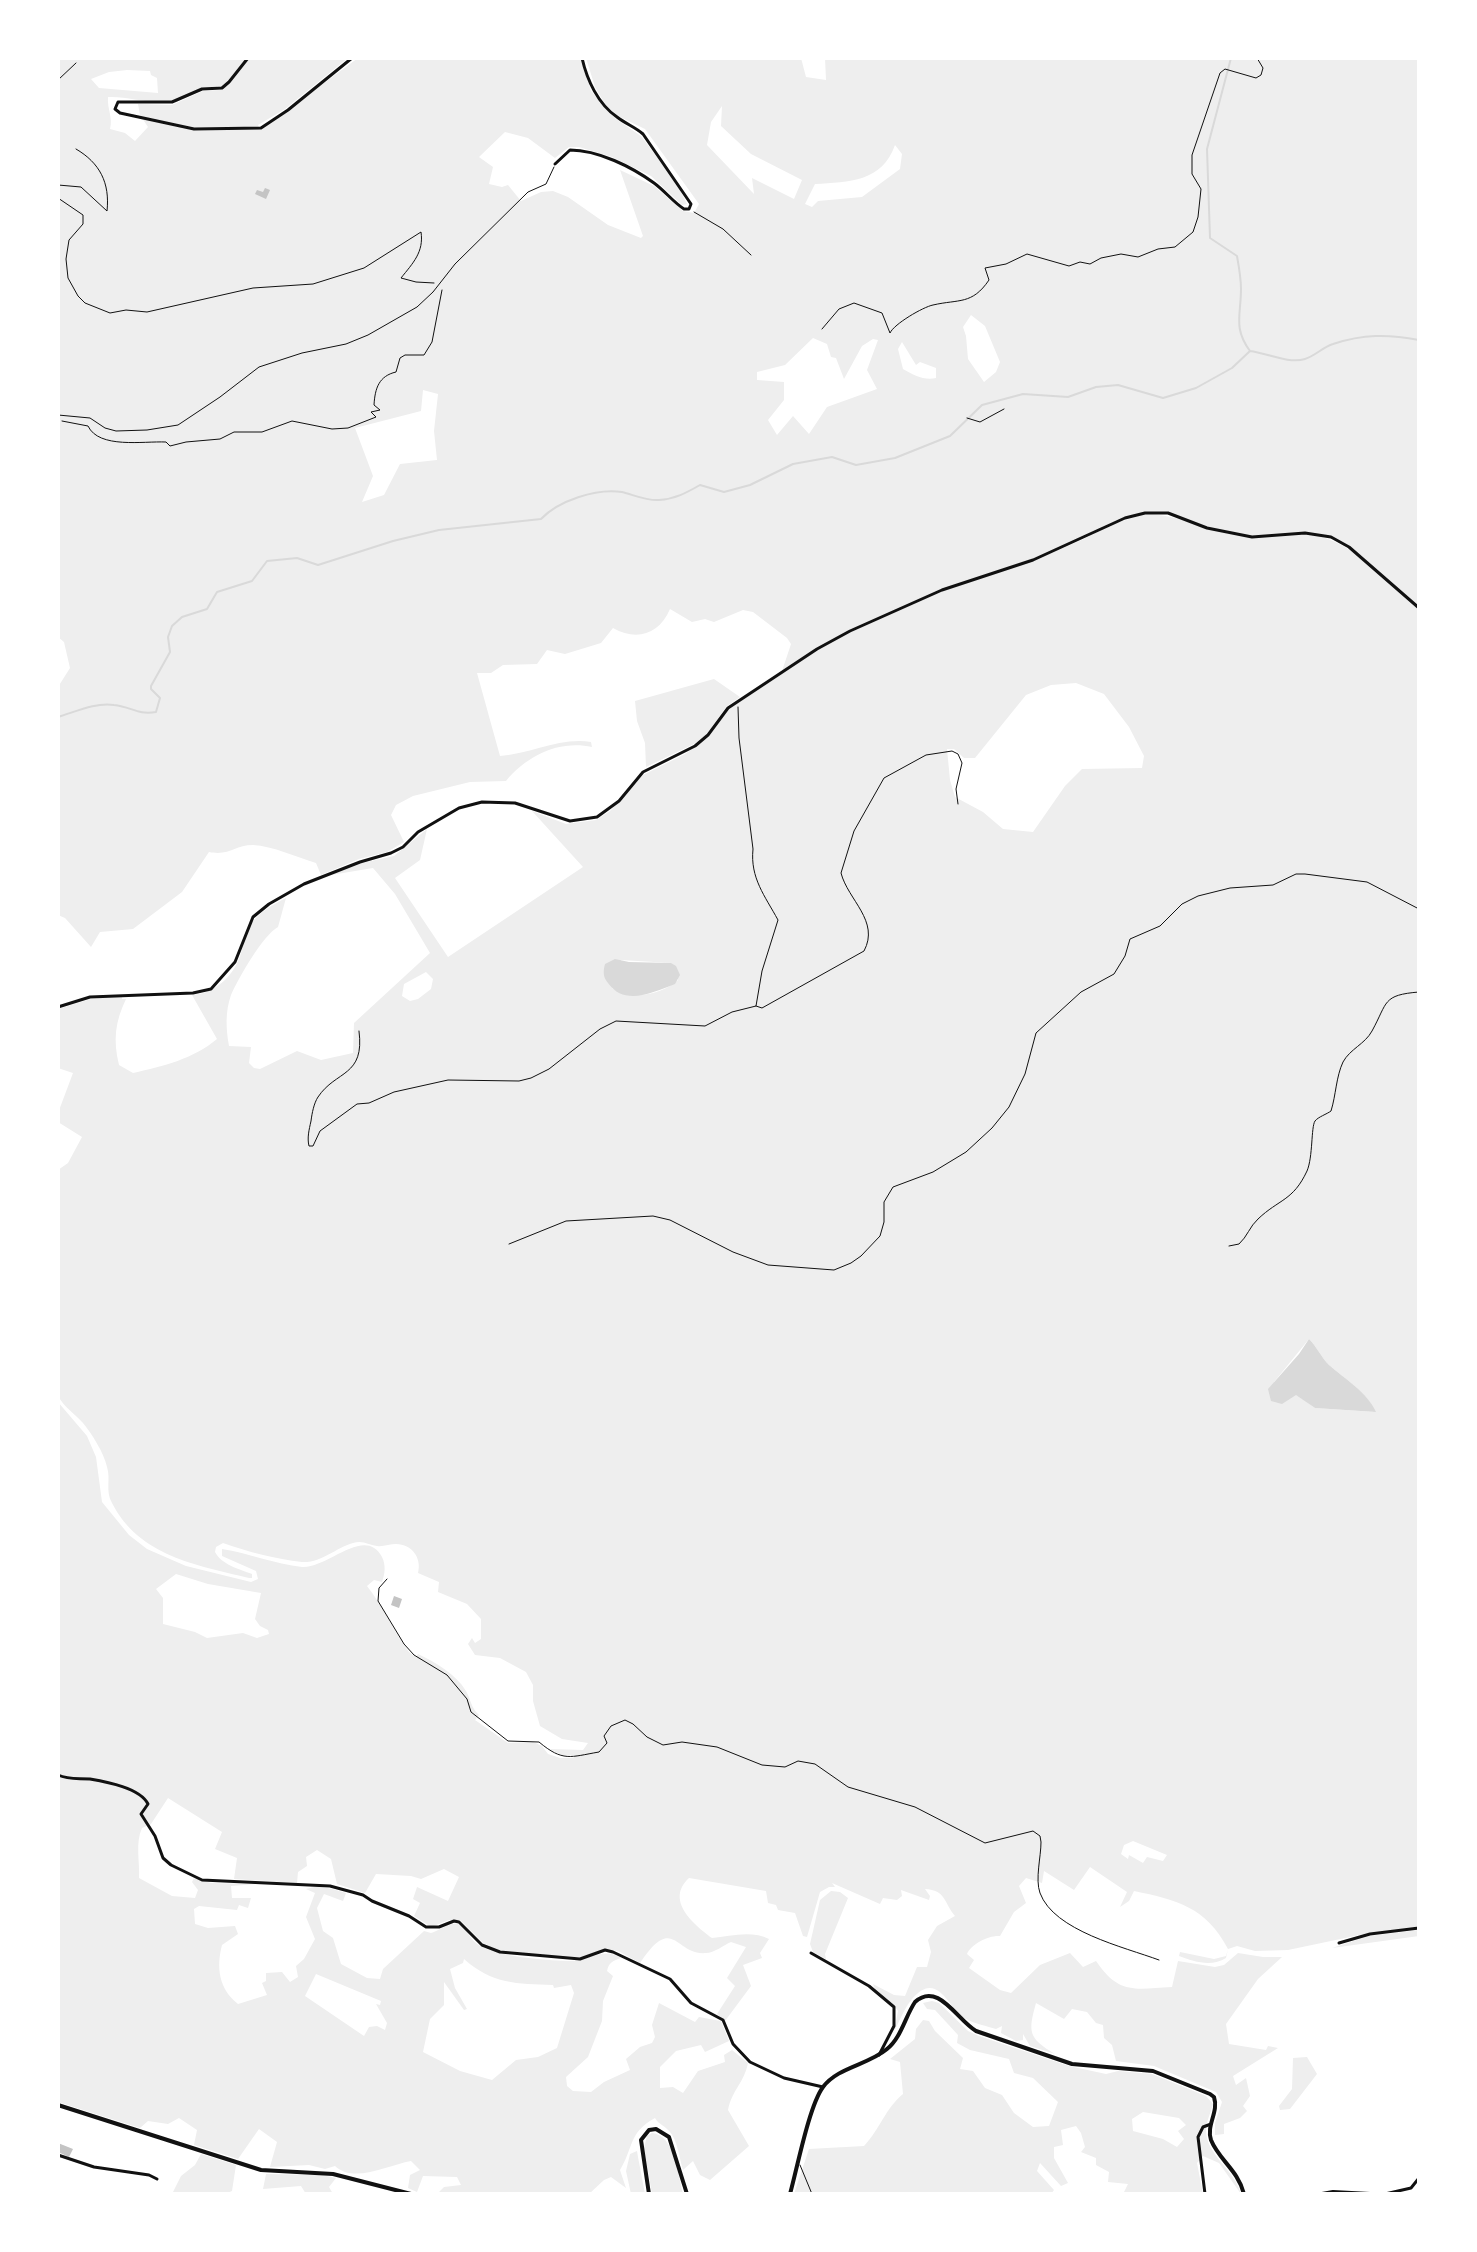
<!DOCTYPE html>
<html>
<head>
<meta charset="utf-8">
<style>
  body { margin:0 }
  #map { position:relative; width:1477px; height:2252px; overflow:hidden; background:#fff; font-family:Helvetica,sans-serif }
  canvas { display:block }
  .frame { position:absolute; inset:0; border:60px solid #fff; pointer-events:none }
</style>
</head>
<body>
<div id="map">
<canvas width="1477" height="2252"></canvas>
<div class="frame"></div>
</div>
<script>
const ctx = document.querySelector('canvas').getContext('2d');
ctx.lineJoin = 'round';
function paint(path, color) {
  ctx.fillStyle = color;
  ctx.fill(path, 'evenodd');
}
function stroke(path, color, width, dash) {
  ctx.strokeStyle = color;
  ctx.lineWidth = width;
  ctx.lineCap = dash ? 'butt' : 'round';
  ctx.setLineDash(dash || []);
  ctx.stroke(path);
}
paint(new Path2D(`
  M 58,58 L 348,58 L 285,109 L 258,125 L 260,130 L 358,58 L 581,58 L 591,91 L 616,119 L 641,136 L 676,182 L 687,204 L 682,205 L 651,176 L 612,157 L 579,147 L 569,147 L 555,158 L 528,138 L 505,132 L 479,157 L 493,167 L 489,184 L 502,187 L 508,185 L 521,201 L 541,192 L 553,191 L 568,197 L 608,225 L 641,238 L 643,236 L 620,170 L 654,186 L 683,211 L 694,213 L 699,204 L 645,129 L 618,116 L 605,104 L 595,87 L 586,58 L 801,58 L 806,77 L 826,80 L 825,58 L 1419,58 L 1419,606 L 1350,546 L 1331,536 L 1304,532 L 1252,536 L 1207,527 L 1168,512 L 1144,512 L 1110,523 L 1083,538 L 1032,559 L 942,589 L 849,631 L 782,671 L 791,644 L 787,638 L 753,612 L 743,610 L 714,622 L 705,619 L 692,622 L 670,609 C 659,635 636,641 613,628 L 601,643 L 565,654 L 547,650 L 537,664 L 503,665 L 491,673 L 477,673 L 500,756 C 531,754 560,737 591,742 L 592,747 C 558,740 527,756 506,781 L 470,782 L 413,796 L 396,805 L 391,815 L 404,842 L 387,852 L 359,859 L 321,875 L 316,863 C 296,857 273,846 253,845 C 234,845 230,856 209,852 L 182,892 L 133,929 L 100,932 L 91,947 L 65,918 L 58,915 L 58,687 L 70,668 L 64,642 L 58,637 ZM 127,70 L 150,71 L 151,75 L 157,78 L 158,93 L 99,88 L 91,79 L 109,72 ZM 218,86 L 220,90 L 203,91 L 172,105 L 138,104 L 140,115 L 148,127 L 135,141 L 125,133 L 110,129 C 113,117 107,109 108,97 C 128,96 147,104 168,101 C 185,99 196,88 218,86 ZM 722,106 L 721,126 L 751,154 L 802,180 L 794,199 L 752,178 L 754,194 L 707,145 L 711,122 ZM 895,145 L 902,154 L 900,169 L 862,197 L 818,201 L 812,207 L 805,204 L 815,184 C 849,182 882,182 895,145 ZM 971,315 L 985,326 L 1000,362 L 996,372 L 984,382 L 968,359 L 966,336 L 963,327 ZM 813,338 L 827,344 L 831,357 L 836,358 L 844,379 L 862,346 L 873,339 L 878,340 L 867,370 L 877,389 L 827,407 L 809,434 L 793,416 L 777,435 L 768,420 L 784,400 L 784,382 L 757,380 L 757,372 L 785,365 ZM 902,342 L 916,365 L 920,362 L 936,368 L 936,378 C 925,381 913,375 903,369 L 898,349 ZM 423,390 L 438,394 L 434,431 L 437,460 L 400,464 L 384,495 L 362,502 L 373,476 L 355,428 L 421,411 Z
  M 1145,514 C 1177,514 1203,529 1235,535 C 1258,539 1279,534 1302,534 C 1347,534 1387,581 1419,609 L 1419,1927 L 1369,1933 L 1288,1950 L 1255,1951 L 1237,1946 L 1228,1949 L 1226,1958 C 1212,1967 1194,1962 1179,1956 L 1180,1952 L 1214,1959 L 1226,1956 L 1228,1949 C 1206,1907 1177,1900 1134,1891 L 1129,1901 L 1120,1907 L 1127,1892 L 1090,1867 L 1074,1890 L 1044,1871 L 1042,1883 L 1026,1878 L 1019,1886 L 1026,1903 L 1014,1912 L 1000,1936 C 989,1935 971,1944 967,1954 L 974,1960 L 969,1968 L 1000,1990 L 1011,1993 L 1040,1965 L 1070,1953 L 1083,1967 L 1096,1961 C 1119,1995 1135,1989 1172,1987 L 1178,1961 L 1215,1967 L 1224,1965 L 1238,1953 L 1263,1957 L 1282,1957 L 1258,1979 L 1226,2024 L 1229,2044 L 1266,2050 L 1268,2046 L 1278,2048 L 1233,2076 L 1236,2085 L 1246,2078 L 1250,2096 L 1243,2106 L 1247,2111 L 1240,2118 L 1224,2124 L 1224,2134 L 1215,2135 L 1215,2123 L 1222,2102 L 1216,2092 L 1154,2066 L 1116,2061 L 1112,2045 L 1104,2038 L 1103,2025 L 1096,2023 L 1087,2012 L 1072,2009 L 1064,2019 L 1036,2003 C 1028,2032 1028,2038 1055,2054 L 1030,2046 L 1023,2034 L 1023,2040 L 1016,2041 L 1001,2033 L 1002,2026 L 996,2029 C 987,2026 975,2024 966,2019 C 948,2009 938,1969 912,1999 C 900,2013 897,2033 883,2047 L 894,2032 L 898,2011 C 892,2000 877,1998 873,1984 L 894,1995 L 905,1996 L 917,1967 L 927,1967 L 931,1952 L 928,1940 L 937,1926 L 955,1916 C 944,1903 946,1890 925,1889 L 930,1896 L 929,1900 L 901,1890 L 902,1896 L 897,1900 L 883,1898 L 880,1904 L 832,1883 L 835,1887 L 829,1887 L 820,1892 L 807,1937 L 803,1936 L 795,1913 L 778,1910 L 776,1905 L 768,1903 L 766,1891 L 689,1878 C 665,1900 693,1924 712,1938 C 730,1936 752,1930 769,1939 L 760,1953 L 762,1958 L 743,1965 L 751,1986 L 725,2021 L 717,2014 L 735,1986 L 727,1978 L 746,1947 L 731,1942 C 724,1945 714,1953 706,1953 C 675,1956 674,1912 640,1963 L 618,1951 L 606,1949 L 586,1957 L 559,1957 L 498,1950 L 483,1943 L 460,1920 L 449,1920 L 431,1927 L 414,1916 L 420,1903 L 413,1899 L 417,1887 L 448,1901 L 459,1877 L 444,1869 L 421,1879 L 411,1876 L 376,1874 L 365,1893 L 337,1884 L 331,1859 L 317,1850 L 306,1857 L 307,1866 L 298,1872 L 297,1883 L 234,1879 L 237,1858 L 215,1849 L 222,1832 L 168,1798 L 151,1824 L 142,1828 C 135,1843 140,1862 139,1878 L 172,1896 L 195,1898 L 198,1890 L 192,1882 L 194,1878 L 211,1883 L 257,1884 L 231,1886 L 232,1898 L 251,1898 L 248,1908 L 239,1905 L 237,1910 L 199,1906 L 194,1909 L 195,1924 L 208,1928 L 235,1926 L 238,1934 L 222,1945 C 216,1968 219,1989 238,2004 L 267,1995 L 262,1983 L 266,1981 L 266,1973 L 282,1972 L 290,1982 L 298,1977 L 296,1966 L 304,1959 L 315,1939 L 306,1917 L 315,1893 L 306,1889 C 319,1884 333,1889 346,1893 L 343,1901 L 324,1894 L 317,1908 L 323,1931 L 333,1938 L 341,1964 L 367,1978 L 380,1979 L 383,1969 L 424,1931 L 431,1933 C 438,1931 453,1920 460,1925 C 466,1928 470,1938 476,1943 C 493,1957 545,1960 568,1961 C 587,1962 603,1946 621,1958 C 613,1961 609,1962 607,1971 L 613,1976 L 603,2001 L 602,2021 L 588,2057 L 566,2077 L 567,2086 L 573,2091 L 591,2092 L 604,2082 L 630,2070 L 626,2059 L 640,2047 L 652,2043 L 655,2037 L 652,2025 L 659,2003 L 695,2022 L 699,2017 L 721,2021 L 729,2041 L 705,2052 L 701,2045 L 676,2051 L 660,2067 L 660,2088 L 673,2087 L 683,2093 L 698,2071 L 725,2062 L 724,2055 L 732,2050 L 748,2063 C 744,2083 732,2090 728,2110 L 749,2146 L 710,2180 L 700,2175 L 693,2161 L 683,2170 C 679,2158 678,2140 669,2131 C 663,2124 659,2125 655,2118 C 628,2133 634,2147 620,2170 L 626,2188 L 611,2177 L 604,2180 L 589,2194 L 437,2194 L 444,2187 L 461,2185 L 457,2177 L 423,2176 L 417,2192 L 408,2188 L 410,2175 L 420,2170 L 411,2161 C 388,2165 354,2184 335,2166 L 325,2169 L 309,2165 L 270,2167 L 277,2142 L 259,2129 L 238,2159 L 194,2145 L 197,2130 L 179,2118 L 168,2124 L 148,2121 L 140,2128 L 58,2102 L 58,1402 L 87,1436 L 96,1457 L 102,1502 L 129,1535 L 147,1549 L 186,1566 L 251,1582 L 258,1579 L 256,1571 L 222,1556 L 222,1549 C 248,1553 275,1564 302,1567 C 327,1569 365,1525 382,1557 C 386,1565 385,1574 382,1582 L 374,1580 L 367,1586 C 383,1606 393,1631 409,1652 L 416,1657 L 418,1654 C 435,1662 456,1674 466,1691 C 471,1700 471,1708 479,1715 L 475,1720 L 508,1743 L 533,1742 L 542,1746 L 548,1754 L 560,1758 L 573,1758 L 576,1755 L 562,1755 L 549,1749 L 583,1750 L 588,1743 L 562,1739 L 540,1726 L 533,1701 L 533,1685 L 526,1672 L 500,1658 L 475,1655 L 468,1644 L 472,1638 L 475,1643 L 481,1639 L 481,1619 L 467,1604 L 438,1592 L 439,1582 L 418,1573 C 422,1558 412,1544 396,1544 C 390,1544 383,1547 377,1546 C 368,1545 363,1540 353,1543 C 335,1548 322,1563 302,1562 C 276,1559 248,1552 223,1543 L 216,1547 L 215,1552 C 222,1565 239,1569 252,1574 L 252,1578 L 249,1578 C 196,1565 139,1556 112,1503 C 105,1491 111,1479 107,1467 C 104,1453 92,1434 83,1423 C 74,1413 65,1408 58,1396 L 58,1170 L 68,1163 L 82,1137 L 58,1122 L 58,1113 L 73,1073 L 58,1068 L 58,1009 L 91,999 L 122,996 L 122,999 L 126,999 C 115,1022 113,1040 119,1065 L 133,1073 C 164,1066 193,1059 217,1039 L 192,995 C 215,994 235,975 241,953 C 244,943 246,933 251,924 C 259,912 274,904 286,898 L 278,927 C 263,935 238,979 231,995 C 225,1012 226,1029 229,1046 L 251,1047 L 249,1063 L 254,1068 L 260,1069 L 297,1051 L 321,1060 L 353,1053 L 354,1023 L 430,953 L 395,894 L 373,868 L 331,875 L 362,863 L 394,856 L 427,829 L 420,860 L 395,878 L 448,957 L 583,867 L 532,811 L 566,824 L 596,820 L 610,811 L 643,775 L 685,754 L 709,737 L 728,709 L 817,650 L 851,632 L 942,591 L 1033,561 L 1084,539 L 1110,525 ZM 1076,683 L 1104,694 L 1129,727 L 1144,756 L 1142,768 L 1082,769 L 1065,786 L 1033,832 L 1003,829 L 983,812 L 955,797 L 950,780 L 947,749 L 954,749 L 964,758 L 975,758 L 1026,695 L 1051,685 ZM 621,960 L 671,963 L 678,980 C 662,995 630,1001 612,988 ZM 426,972 L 433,979 L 431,989 L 418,999 L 410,1001 L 402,996 L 404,984 ZM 1309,1339 C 1317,1347 1321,1357 1329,1365 C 1345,1379 1367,1392 1375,1412 L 1315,1408 L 1296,1394 L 1291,1396 L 1274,1382 ZM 176,1574 L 208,1584 L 261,1593 L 255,1619 L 260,1626 L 268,1630 L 269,1634 L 257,1638 L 243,1633 L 207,1638 L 195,1632 L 163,1624 L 163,1598 L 156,1589 ZM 1133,1841 L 1167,1855 L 1163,1861 L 1147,1857 L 1143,1863 L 1129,1855 L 1128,1859 L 1121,1854 L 1124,1845 ZM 464,1959 C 492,1984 517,1984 553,1985 L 554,1988 L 571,1985 L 574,1993 L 557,2048 L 538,2057 L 516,2060 L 492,2080 L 460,2071 L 423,2052 L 430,2019 L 444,2005 L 444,1982 L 464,2010 L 467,2009 L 455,1988 L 450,1969 L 463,1963 ZM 316,1974 L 381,2001 L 380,2005 L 376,2004 L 387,2023 L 385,2030 L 377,2026 L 369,2027 L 364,2036 L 305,1996 Z
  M 714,679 L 740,697 L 726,707 L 706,735 L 694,744 L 646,767 L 645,743 L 637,721 L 635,701 Z
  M 831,1891 L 840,1892 L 848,1898 L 825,1954 L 826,1959 L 813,1952 L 810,1944 L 820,1900 Z
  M 1419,1930 L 1419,1936 L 1332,1948 L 1369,1936 Z
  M 932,2001 L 939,2003 L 968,2031 L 979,2036 L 1069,2066 L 1106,2074 L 1118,2071 L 1152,2074 L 1206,2096 L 1213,2104 C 1211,2113 1206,2121 1206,2130 C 1206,2155 1235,2170 1241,2194 L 1219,2163 L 1203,2156 L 1197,2163 L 1203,2194 L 1123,2194 L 1128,2184 L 1108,2182 L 1109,2172 L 1096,2165 L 1096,2158 L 1081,2152 L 1085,2147 L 1081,2133 L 1076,2126 L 1061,2130 L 1063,2145 L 1054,2147 L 1054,2158 L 1068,2183 L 1061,2186 L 1040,2163 L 1037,2171 L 1054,2190 L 1051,2194 L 794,2194 L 809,2149 L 864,2146 C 880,2129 885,2109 903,2094 L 900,2062 L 890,2059 L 915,2039 L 916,2029 L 923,2020 L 929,2021 L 935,2031 L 963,2058 L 960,2069 L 973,2071 L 985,2088 L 1002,2095 L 1014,2113 L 1033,2127 L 1049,2126 L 1058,2102 L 1033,2078 L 1014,2073 L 1009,2059 L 970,2050 L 957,2043 L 958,2035 L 935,2010 L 927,2009 L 923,2003 ZM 1143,2112 L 1179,2118 L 1186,2125 L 1178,2131 L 1184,2139 L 1177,2147 L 1163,2139 L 1133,2131 L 1132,2119 Z
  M 1307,2057 L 1317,2074 L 1290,2109 L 1280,2110 L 1279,2106 L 1292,2089 L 1293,2058 Z
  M 652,2133 C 675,2135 678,2176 683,2194 L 652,2194 L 644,2148 L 647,2136 Z
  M 637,2151 L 638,2157 L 645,2194 L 631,2194 L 626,2171 L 630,2154 Z
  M 201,2154 L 236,2165 L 232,2191 L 225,2194 L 172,2194 L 181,2176 L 195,2165 Z
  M 266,2174 L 322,2175 L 336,2178 L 329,2187 L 333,2194 L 306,2194 L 301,2186 L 263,2189 Z`), '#eee');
paint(new Path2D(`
  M 615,959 L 629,962 L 671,963 L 676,966 L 680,975 L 675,984 C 653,992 625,1007 608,983 C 603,977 603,972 605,964 Z
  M 1309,1339 C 1317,1347 1321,1357 1329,1365 C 1345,1379 1367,1392 1376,1412 L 1315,1408 L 1296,1395 L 1282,1404 L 1271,1401 L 1268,1389 L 1299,1354 Z`), '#d9d9d9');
stroke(new Path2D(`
  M 1231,58 L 1207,149 L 1210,238 L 1237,256 C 1239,267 1241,278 1241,289 C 1241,315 1233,328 1250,351
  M 58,717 C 75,712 96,702 114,705 C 132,707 137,715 156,712 L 160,698 L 151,689 L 151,686 L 170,652 L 168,637 L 172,626 L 182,617 L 207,609 L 217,592 L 252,581 L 267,561 L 297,558 L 318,565 L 393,541 L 439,530 L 541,519 C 558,501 596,488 622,492 C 634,495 647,501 659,500 C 675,499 686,493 700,485 L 724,492 L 750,485 L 793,464 L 832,457 L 856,465 L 895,458 L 950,436 L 982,405 L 1023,394 L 1068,397 L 1096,387 L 1118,385 L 1163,398 L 1196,388 L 1232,368 L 1250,351 C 1267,353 1288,364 1305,359 C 1315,356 1323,347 1333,344 C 1363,334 1388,334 1419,340`), '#d9d9d9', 2);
paint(new Path2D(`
  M 265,188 L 270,190 L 266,199 L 255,194 L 257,190 L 263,192 Z
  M 394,1596 L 402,1599 L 399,1608 L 391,1605 Z
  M 58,2143 L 73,2149 L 69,2157 L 58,2152 Z`), '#c4c4c4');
stroke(new Path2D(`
  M 58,80 L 76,63
  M 58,185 L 81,187 L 107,211 C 110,183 100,163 76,149
  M 58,198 L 83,215 L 83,224 L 69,240 L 66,259 L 68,278 L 78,296 L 85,303 L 110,313 L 126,310 L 147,312 L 253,288 L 313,284 L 364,268 L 421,232 C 424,252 413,263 401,278 L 416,282 L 434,283
  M 694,212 L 723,229 L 751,255
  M 822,329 L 839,309 L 854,303 L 882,313 L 890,333 C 894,324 923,307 933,305 C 959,299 972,305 989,280 L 985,268 L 1006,264 L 1027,254 L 1069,266 L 1080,262 L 1090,264 L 1101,258 L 1121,254 L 1138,257 L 1158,249 L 1175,247 L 1193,232 L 1198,217 L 1201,189 L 1192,174 L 1192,155 L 1220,73 L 1225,69 L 1256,78 L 1261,75 L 1263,68 L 1257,58
  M 967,418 L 980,422 L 1004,409
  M 62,421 L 88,426 C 99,449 143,441 166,442 L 170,446 L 186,442 L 220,439 L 234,432 L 262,432 L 292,421 L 332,429 L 348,428 L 376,417 L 371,412 L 380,410 L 374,405 C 375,388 379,376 396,372 L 400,358 L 405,355 L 424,355 L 432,342 L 442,290
  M 756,1006 L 762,1008 L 864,951 C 880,921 848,900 841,873 L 854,831 L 884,778 L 926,755 L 952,751 L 958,754 L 962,763 L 956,789 L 958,804
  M 359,1031 C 365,1077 336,1070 318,1097 C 314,1103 312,1113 311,1121 C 309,1130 307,1138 309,1146 L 313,1146 L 320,1131 L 357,1104 L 369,1103 L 394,1092 L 448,1080 L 519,1081 L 531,1078 L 549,1069 L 600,1029 L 616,1021 L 705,1026 L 732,1012 L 756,1006 L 762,971 L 778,920 C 765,896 750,878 753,849 L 739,738 L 738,707
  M 509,1244 L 566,1221 L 653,1216 L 670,1220 L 733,1252 L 768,1265 L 834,1270 L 851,1263 L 861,1256 L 880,1236 L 884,1222 L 884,1202 L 893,1187 L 933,1172 L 966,1152 L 992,1128 L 1009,1107 L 1025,1074 L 1036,1033 L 1081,992 L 1114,974 L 1125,956 L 1130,939 L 1160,926 L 1182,904 L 1198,896 L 1230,888 L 1273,885 L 1296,874 L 1305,874 L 1367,882 L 1419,909
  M 1229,1246 L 1239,1244 C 1247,1237 1250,1226 1258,1219 C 1279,1199 1293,1201 1307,1171 C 1313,1157 1311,1127 1315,1121 C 1318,1117 1327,1114 1331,1111 C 1336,1095 1336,1077 1343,1062 C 1350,1049 1365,1044 1372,1031 C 1388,1002 1382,995 1419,992
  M 387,1579 L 379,1588 L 378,1601 L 404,1644 L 414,1655 L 447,1675 L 467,1699 L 471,1712 L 508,1741 L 539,1742 C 563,1762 570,1757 599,1752 L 607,1743 L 604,1736 L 611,1726 L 625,1720 L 633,1724 L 647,1737 L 663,1745 L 682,1742 L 717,1747 L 762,1765 L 785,1767 L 798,1761 L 815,1764 L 848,1787 L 915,1807 L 985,1843 L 1033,1831 L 1040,1836 L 1041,1842 C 1041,1857 1035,1879 1040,1893 C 1054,1931 1124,1947 1159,1960`), '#111', 1);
stroke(new Path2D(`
  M 58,415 L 90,418 L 105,428 L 116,431 L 147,430 L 178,425 L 220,397 L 259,367 L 302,353 L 346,344 L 368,335 L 417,307 L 433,292 L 455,264 L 528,192 L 546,184 L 554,167
  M 800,2165 L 812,2194`), '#111', 1);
stroke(new Path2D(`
  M 248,58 L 229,82 L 222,88 L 202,89 L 172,102 L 118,102 L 115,109 L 120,113 L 194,129 L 261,128 L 288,110 L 352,58
  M 555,164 L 570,150 C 598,150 632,167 654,183 C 665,191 673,202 684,209 L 689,209 L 691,204 L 643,134 C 635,127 626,124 617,117 C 598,104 587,80 582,58
  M 58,1007 L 90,997 L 193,993 L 211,989 L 235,962 L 253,917 L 269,904 L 304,884 L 360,862 L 391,853 L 403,847 L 418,832 L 459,808 L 482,802 L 515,803 L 570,821 L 597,817 L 619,801 L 643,772 L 695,746 L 708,735 L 728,708 L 817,649 L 850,631 L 942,590 L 1033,560 L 1125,518 L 1145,513 L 1168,513 L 1207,528 L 1252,537 L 1305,533 L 1331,537 L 1349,547 L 1419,608
  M 58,1775 C 69,1780 78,1778 90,1779 C 107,1782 140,1788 148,1804 L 141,1814 L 155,1836 L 163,1858 L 171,1865 L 202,1880 L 330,1886 L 363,1895 L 372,1901 L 409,1916 L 426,1927 L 439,1927 L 454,1921 L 459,1922 L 482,1945 L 500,1952 L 580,1959 L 605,1950 L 613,1952 L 670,1979 L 691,2003 L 723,2020 L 733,2044 L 750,2062 L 784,2078 L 823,2087
  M 1339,1943 L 1370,1934 L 1419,1928
  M 811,1953 L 869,1986 L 894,2007 L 894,2026 L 879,2055
  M 58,2155 L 94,2167 L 149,2175 L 157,2179
  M 1205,2194 L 1198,2137 L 1203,2127 L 1211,2124
  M 1385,2194 L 1411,2188 L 1419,2178`), '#111', 3);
stroke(new Path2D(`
  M 58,2105 L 261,2170 L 333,2174 L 411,2194
  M 649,2194 L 641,2140 L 649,2130 L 656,2129 L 669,2137 L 687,2194
  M 790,2194 C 797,2169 809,2106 823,2087 C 838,2067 868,2065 887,2049 C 901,2038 905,2017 915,2002 C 938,1981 957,2020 976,2031 L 1072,2064 L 1153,2071 L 1210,2094 L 1214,2097 C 1219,2112 1206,2125 1211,2140 C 1219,2160 1238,2170 1244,2194
  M 1322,2194 L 1333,2192 L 1370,2194`), '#111', 4);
</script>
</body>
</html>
